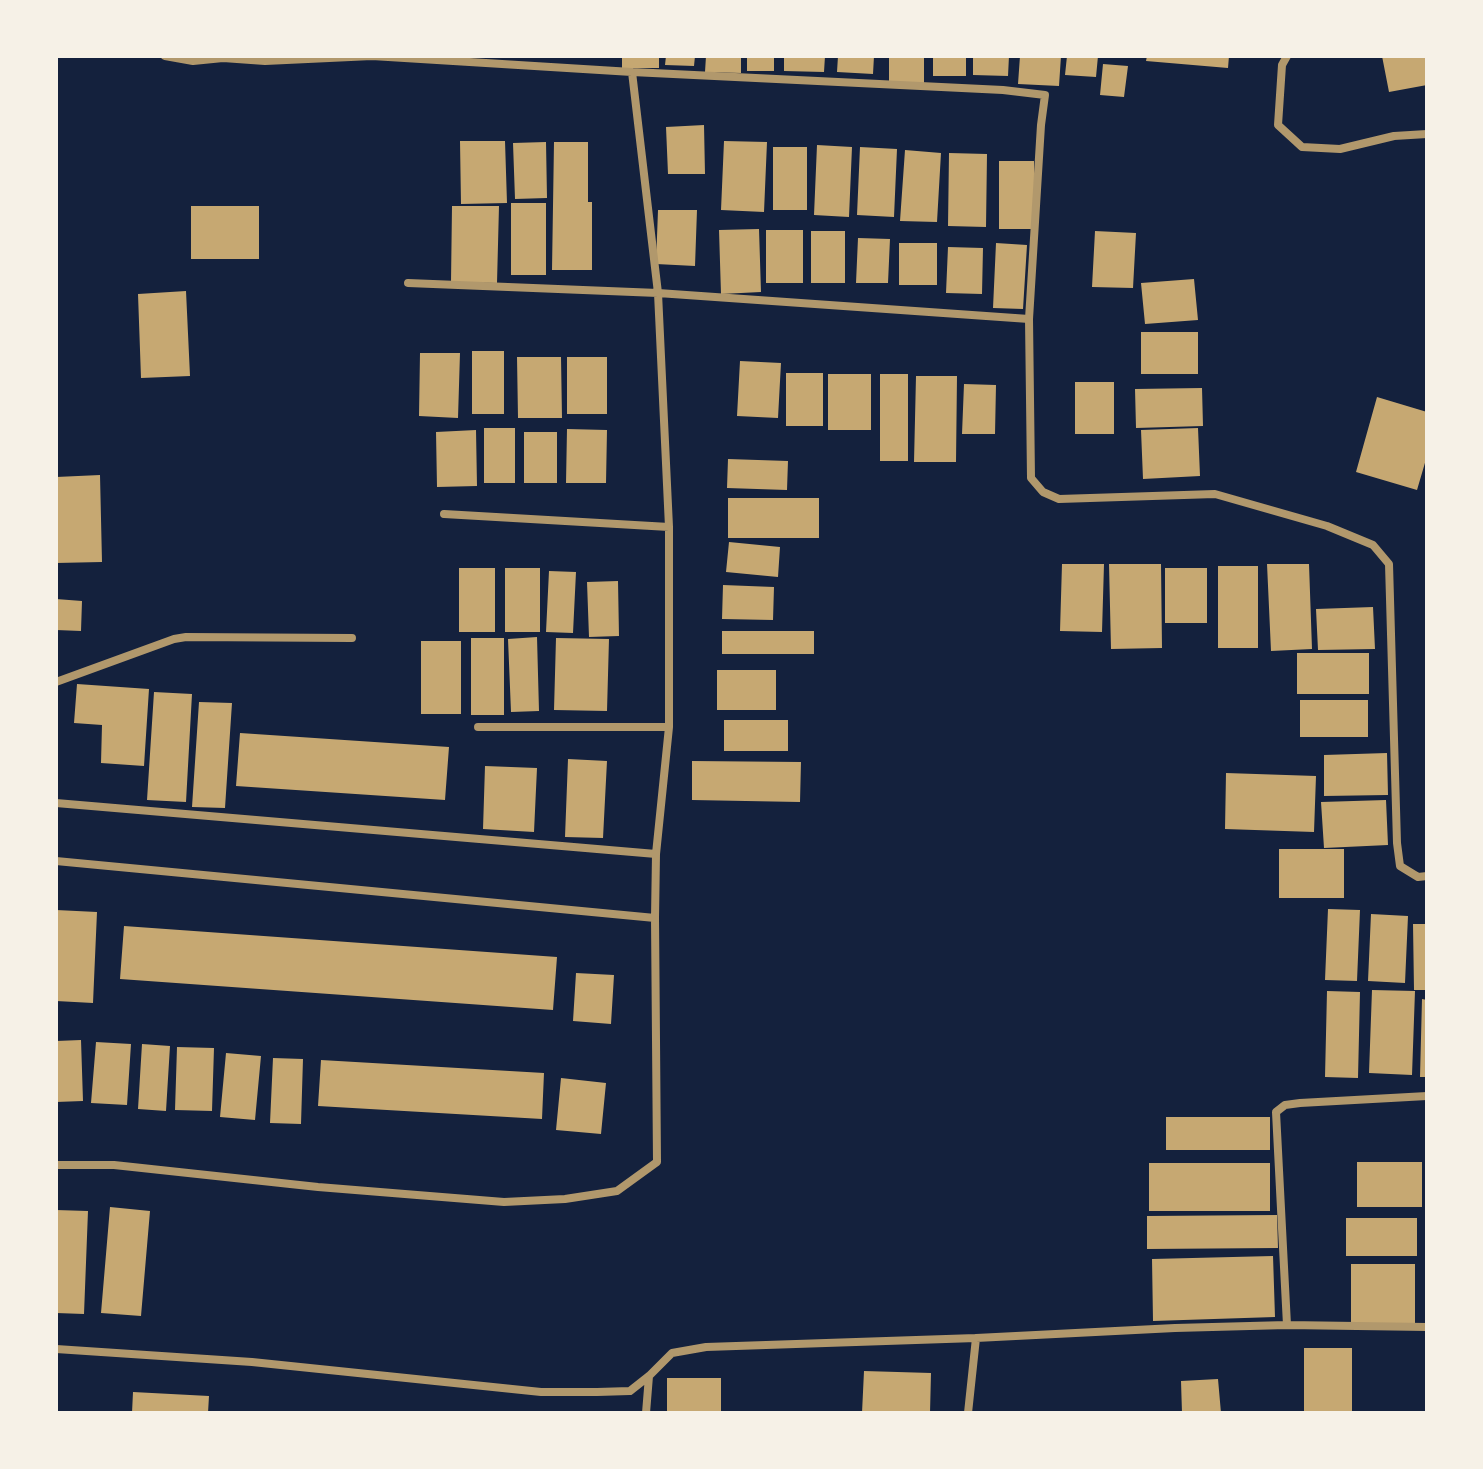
<!DOCTYPE html>
<html>
<head>
<meta charset="utf-8">
<style>
  body { margin:0 }
  #map { position:relative; width:1483px; height:1469px; overflow:hidden; background:#14213d; font-family:Helvetica,sans-serif }
  canvas { display:block }
  .frame { position:absolute; inset:0; border:58px solid #f6f1e7; pointer-events:none }
</style>
</head>
<body>
<div id="map">
<canvas width="1483" height="1469"></canvas>
<div class="frame"></div>
</div>
<script>
const ctx = document.querySelector('canvas').getContext('2d');
ctx.lineJoin = 'round';
function paint(path, color) {
  ctx.fillStyle = color;
  ctx.fill(path, 'evenodd');
}
function stroke(path, color, width, dash) {
  ctx.strokeStyle = color;
  ctx.lineWidth = width;
  ctx.lineCap = dash ? 'butt' : 'round';
  ctx.setLineDash(dash || []);
  ctx.stroke(path);
}
paint(new Path2D(`
  M 622,56 L 659,56 L 659,68 L 622,68 Z
  M 666,56 L 695,56 L 694,66 L 665,65 Z
  M 706,56 L 741,56 L 741,73 L 705,72 Z
  M 747,56 L 774,56 L 774,71 L 747,71 Z
  M 784,56 L 825,56 L 824,72 L 784,71 Z
  M 838,56 L 874,56 L 873,74 L 837,72 Z
  M 889,56 L 924,56 L 924,84 L 889,84 Z
  M 933,56 L 966,56 L 966,76 L 933,76 Z
  M 973,56 L 1009,56 L 1008,76 L 973,75 Z
  M 1020,56 L 1061,56 L 1059,86 L 1018,84 Z
  M 1067,56 L 1098,56 L 1096,77 L 1065,75 Z
  M 1147,56 L 1229,56 L 1228,68 L 1146,61 Z
  M 1382,56 L 1427,56 L 1427,85 L 1389,92 Z
  M 1103,64 L 1128,66 L 1124,97 L 1100,95 Z
  M 704,125 L 705,174 L 668,174 L 666,127 Z
  M 460,141 L 505,141 L 507,203 L 461,204 Z
  M 724,141 L 767,142 L 764,212 L 721,210 Z
  M 546,142 L 547,198 L 515,199 L 513,143 Z
  M 554,142 L 588,142 L 588,202 L 592,202 L 592,270 L 552,270 Z
  M 817,145 L 852,147 L 849,217 L 814,215 Z
  M 773,147 L 807,147 L 807,210 L 773,210 Z
  M 860,147 L 897,149 L 894,217 L 857,215 Z
  M 905,150 L 941,153 L 937,222 L 900,221 Z
  M 949,153 L 987,154 L 986,227 L 948,226 Z
  M 999,161 L 1034,161 L 1034,229 L 999,229 Z
  M 511,203 L 546,203 L 546,275 L 511,275 Z
  M 191,206 L 259,206 L 259,259 L 191,259 Z
  M 452,206 L 499,206 L 497,283 L 451,282 Z
  M 658,210 L 697,210 L 695,266 L 656,264 Z
  M 759,229 L 761,292 L 721,294 L 719,230 Z
  M 766,230 L 803,230 L 803,283 L 766,283 Z
  M 811,231 L 845,231 L 845,283 L 811,283 Z
  M 1095,231 L 1136,233 L 1133,288 L 1092,287 Z
  M 858,238 L 890,239 L 888,283 L 856,283 Z
  M 899,243 L 937,243 L 937,285 L 899,285 Z
  M 996,243 L 1027,245 L 1023,309 L 993,308 Z
  M 948,247 L 983,248 L 982,294 L 946,293 Z
  M 1194,279 L 1198,320 L 1145,324 L 1141,283 Z
  M 186,291 L 190,376 L 141,378 L 138,294 Z
  M 1141,332 L 1198,332 L 1198,374 L 1141,374 Z
  M 472,351 L 504,351 L 504,414 L 472,414 Z
  M 420,353 L 460,353 L 458,418 L 419,416 Z
  M 517,357 L 561,357 L 562,418 L 518,418 Z
  M 567,357 L 607,357 L 607,414 L 567,414 Z
  M 740,361 L 781,363 L 778,418 L 737,416 Z
  M 786,373 L 823,373 L 823,426 L 786,426 Z
  M 828,374 L 871,374 L 871,430 L 828,430 Z
  M 880,374 L 908,374 L 908,461 L 880,461 Z
  M 916,376 L 957,376 L 956,462 L 914,462 Z
  M 1075,382 L 1114,382 L 1114,434 L 1075,434 Z
  M 964,384 L 996,385 L 995,434 L 962,434 Z
  M 1202,388 L 1203,426 L 1136,428 L 1135,389 Z
  M 1377,397 L 1427,412 L 1427,456 L 1417,490 L 1356,472 Z
  M 484,428 L 515,428 L 515,483 L 484,483 Z
  M 1198,428 L 1200,476 L 1143,479 L 1141,430 Z
  M 567,429 L 607,430 L 606,483 L 566,483 Z
  M 476,430 L 477,486 L 437,487 L 436,432 Z
  M 524,432 L 557,432 L 557,483 L 524,483 Z
  M 728,459 L 788,461 L 787,490 L 727,488 Z
  M 100,475 L 102,562 L 56,563 L 56,477 Z
  M 728,498 L 819,498 L 819,538 L 728,538 Z
  M 729,542 L 780,547 L 778,577 L 726,572 Z
  M 1062,564 L 1104,564 L 1102,632 L 1060,631 Z
  M 1109,564 L 1161,564 L 1162,648 L 1111,649 Z
  M 1267,564 L 1309,564 L 1312,649 L 1271,651 Z
  M 1218,566 L 1258,566 L 1258,648 L 1218,648 Z
  M 459,568 L 495,568 L 495,632 L 459,632 Z
  M 505,568 L 540,568 L 540,632 L 505,632 Z
  M 1165,568 L 1207,568 L 1207,623 L 1165,623 Z
  M 549,571 L 576,572 L 573,633 L 546,632 Z
  M 618,581 L 619,636 L 589,637 L 587,582 Z
  M 723,585 L 774,587 L 773,620 L 722,619 Z
  M 56,599 L 82,601 L 81,631 L 56,630 Z
  M 1373,607 L 1375,649 L 1318,650 L 1316,609 Z
  M 722,631 L 814,631 L 814,654 L 722,654 Z
  M 537,637 L 539,711 L 511,712 L 508,639 Z
  M 471,638 L 504,638 L 504,715 L 471,715 Z
  M 556,638 L 609,639 L 607,711 L 554,710 Z
  M 421,641 L 461,641 L 461,714 L 421,714 Z
  M 1297,653 L 1369,653 L 1369,694 L 1297,694 Z
  M 717,670 L 776,670 L 776,710 L 717,710 Z
  M 77,684 L 149,689 L 144,766 L 101,763 L 102,725 L 74,723 Z
  M 154,692 L 192,694 L 186,802 L 147,800 Z
  M 1300,700 L 1368,700 L 1368,737 L 1300,737 Z
  M 199,702 L 232,703 L 225,808 L 192,807 Z
  M 724,720 L 788,720 L 788,751 L 724,751 Z
  M 240,733 L 449,747 L 445,800 L 236,786 Z
  M 1387,753 L 1388,795 L 1324,796 L 1324,755 Z
  M 568,759 L 607,761 L 603,838 L 565,837 Z
  M 692,761 L 801,762 L 800,802 L 692,800 Z
  M 485,766 L 537,768 L 534,832 L 483,829 Z
  M 1226,773 L 1316,776 L 1314,832 L 1225,829 Z
  M 1386,800 L 1388,845 L 1324,848 L 1321,802 Z
  M 1279,849 L 1344,849 L 1344,898 L 1279,898 Z
  M 1328,909 L 1360,910 L 1357,981 L 1325,980 Z
  M 56,910 L 97,912 L 93,1003 L 56,1001 Z
  M 1371,914 L 1408,916 L 1405,983 L 1368,981 Z
  M 1413,924 L 1427,924 L 1427,990 L 1414,990 Z
  M 124,926 L 557,957 L 553,1010 L 120,979 Z
  M 576,973 L 614,975 L 611,1024 L 573,1021 Z
  M 1372,990 L 1415,991 L 1412,1075 L 1369,1073 Z
  M 1327,991 L 1360,992 L 1358,1078 L 1325,1077 Z
  M 1422,999 L 1427,1000 L 1427,1077 L 1420,1077 Z
  M 81,1040 L 83,1101 L 56,1102 L 56,1041 Z
  M 96,1042 L 131,1044 L 127,1105 L 91,1103 Z
  M 142,1044 L 170,1046 L 166,1111 L 138,1109 Z
  M 177,1047 L 214,1048 L 212,1111 L 175,1110 Z
  M 226,1053 L 261,1056 L 255,1120 L 220,1117 Z
  M 273,1058 L 303,1059 L 301,1124 L 270,1123 Z
  M 321,1060 L 544,1073 L 542,1119 L 318,1106 Z
  M 561,1078 L 606,1083 L 601,1134 L 556,1130 Z
  M 1166,1117 L 1270,1117 L 1270,1150 L 1166,1150 Z
  M 1357,1162 L 1422,1162 L 1422,1207 L 1357,1207 Z
  M 1149,1163 L 1270,1163 L 1270,1211 L 1149,1211 Z
  M 110,1207 L 150,1211 L 141,1316 L 101,1313 Z
  M 56,1210 L 88,1211 L 84,1314 L 56,1313 Z
  M 1277,1215 L 1278,1248 L 1147,1249 L 1147,1216 Z
  M 1346,1218 L 1417,1218 L 1417,1256 L 1346,1256 Z
  M 1273,1256 L 1275,1317 L 1153,1321 L 1152,1259 Z
  M 1351,1264 L 1415,1264 L 1415,1324 L 1351,1324 Z
  M 1304,1348 L 1352,1348 L 1352,1413 L 1304,1413 Z
  M 864,1371 L 931,1373 L 930,1413 L 862,1413 Z
  M 667,1378 L 721,1378 L 721,1413 L 667,1413 Z
  M 1218,1379 L 1221,1413 L 1182,1413 L 1181,1381 Z
  M 133,1392 L 209,1396 L 208,1413 L 132,1413 Z`), '#c6a872');
stroke(new Path2D(`
  M 165,56 L 193,61 L 223,58 L 265,61 L 372,56 L 632,72 L 1003,90 L 1045,95 L 1041,125 L 1029,319 L 1031,478 L 1043,492 L 1059,499 L 1215,494 L 1327,526 L 1373,545 L 1389,564 L 1397,843 L 1400,866 L 1418,877 L 1427,876
  M 1287,56 L 1282,65 L 1278,125 L 1302,147 L 1340,149 L 1394,136 L 1427,134
  M 408,283 L 658,293 L 1029,319
  M 444,514 L 669,527
  M 56,682 L 174,639 L 186,637 L 352,638
  M 478,727 L 669,727
  M 56,803 L 656,854
  M 56,861 L 655,918
  M 56,1165 L 114,1165 L 318,1187 L 504,1202 L 565,1199 L 617,1191 L 657,1162 L 655,918 L 656,854 L 669,727 L 669,527 L 658,293 L 632,72
  M 1287,1325 L 1276,1112 L 1285,1105 L 1300,1103 L 1427,1096
  M 56,1349 L 252,1362 L 541,1392 L 597,1392 L 630,1391 L 649,1376 L 672,1353 L 706,1347 L 976,1338 L 1175,1328 L 1287,1325 L 1427,1327
  M 646,1413 L 649,1376
  M 968,1413 L 976,1338`), '#b1986c', 8);
</script>
</body>
</html>
